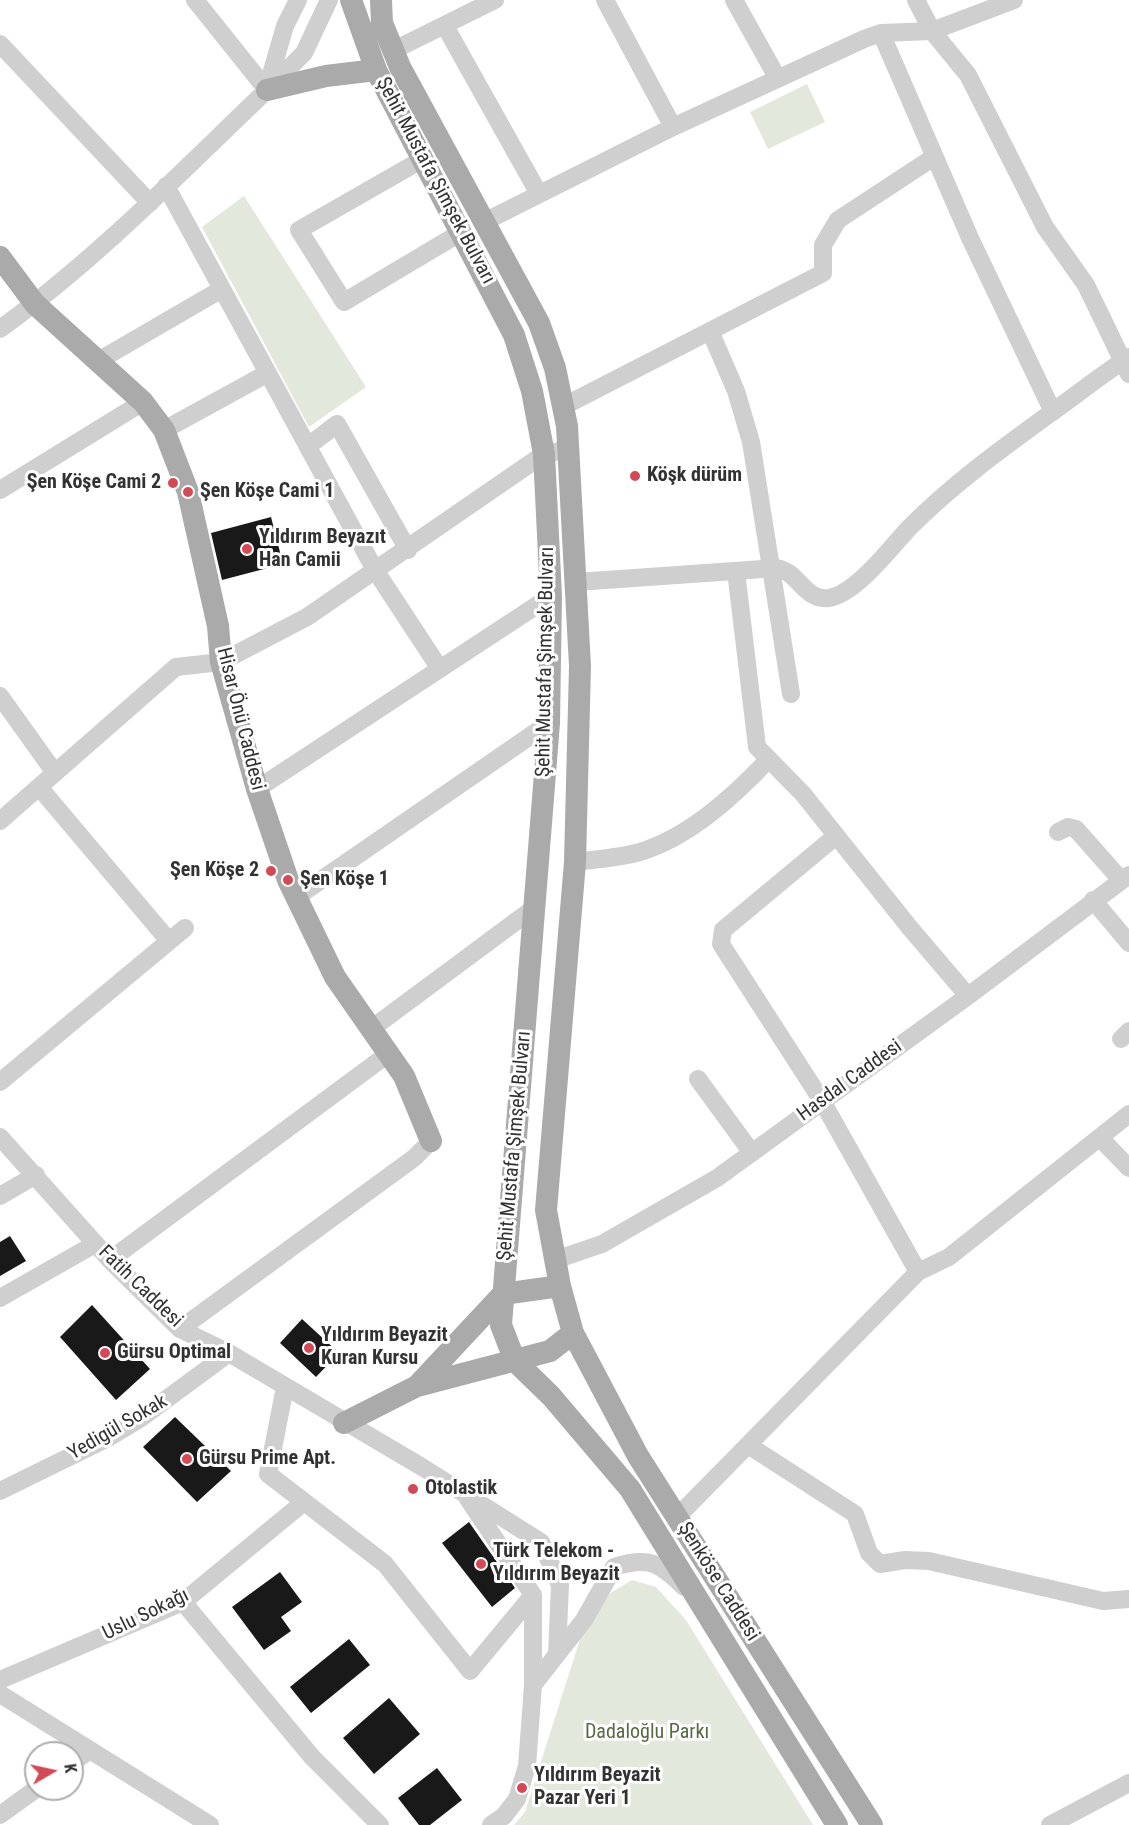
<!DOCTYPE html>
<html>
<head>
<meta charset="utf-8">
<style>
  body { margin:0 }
  #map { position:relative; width:1129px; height:1825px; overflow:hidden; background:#fff; font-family:"Roboto Condensed",sans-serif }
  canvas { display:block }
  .north { position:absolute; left:24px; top:1741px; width:60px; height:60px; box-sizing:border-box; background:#fff; border:2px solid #adadad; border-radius:50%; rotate:81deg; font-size:16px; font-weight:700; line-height:24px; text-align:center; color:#323232 }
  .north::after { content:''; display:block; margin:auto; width:21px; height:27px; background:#d34a57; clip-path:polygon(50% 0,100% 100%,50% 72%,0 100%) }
</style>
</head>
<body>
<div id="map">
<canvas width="1129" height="1825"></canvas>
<div class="north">K</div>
</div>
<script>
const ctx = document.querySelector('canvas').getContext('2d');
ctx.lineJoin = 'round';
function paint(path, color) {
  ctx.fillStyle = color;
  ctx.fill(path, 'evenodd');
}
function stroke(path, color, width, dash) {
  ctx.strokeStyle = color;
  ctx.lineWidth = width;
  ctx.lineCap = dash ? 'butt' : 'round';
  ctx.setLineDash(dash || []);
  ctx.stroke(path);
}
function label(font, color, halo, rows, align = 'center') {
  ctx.font = font + ' "Roboto Condensed",sans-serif';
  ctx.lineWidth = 6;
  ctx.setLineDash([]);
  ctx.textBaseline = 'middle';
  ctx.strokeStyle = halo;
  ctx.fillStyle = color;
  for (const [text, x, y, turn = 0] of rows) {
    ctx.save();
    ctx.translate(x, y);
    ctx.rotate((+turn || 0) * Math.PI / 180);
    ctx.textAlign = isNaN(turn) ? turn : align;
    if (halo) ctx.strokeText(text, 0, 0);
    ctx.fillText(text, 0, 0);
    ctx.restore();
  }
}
paint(new Path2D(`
  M 807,84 L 825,122 L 768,149 L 750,112 Z
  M 244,196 L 366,387 L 309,427 L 202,227 Z
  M 632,1580 L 656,1587 L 686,1620 L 813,1825 L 514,1825 L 525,1812 L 582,1633 L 609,1594 Z`), '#e2e8dc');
paint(new Path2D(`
  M 271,517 L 283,564 L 222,580 L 211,533 Z
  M 10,1236 L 26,1261 L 0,1276 L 0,1242 Z
  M 92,1305 L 150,1369 L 116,1400 L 60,1337 Z
  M 302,1319 L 339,1353 L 316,1377 L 280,1343 Z
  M 175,1417 L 231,1471 L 197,1502 L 143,1447 Z
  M 469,1522 L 515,1588 L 492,1607 L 442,1543 Z
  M 280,1572 L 302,1602 L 281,1617 L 291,1631 L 264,1650 L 232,1607 Z
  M 349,1639 L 370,1665 L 311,1713 L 290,1687 Z
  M 389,1698 L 420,1734 L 374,1774 L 343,1738 Z
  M 437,1768 L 462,1800 L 430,1825 L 419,1825 L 398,1798 Z`), '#191919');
stroke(new Path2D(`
  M 605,0 L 673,127
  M 734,0 L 778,79
  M 916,0 L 932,31 L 1014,0
  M 445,26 L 539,194
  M 881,33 L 970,238 L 1053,412
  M 0,44 L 150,203
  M 392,51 L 495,0
  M 267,88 L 285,26 L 298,0
  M 267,90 L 304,53 L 329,0
  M 423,159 L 299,230 L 344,302 L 460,233
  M 166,186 L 375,570 L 440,669
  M 484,222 L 673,127 L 864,39 L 881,33 L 932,31 L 968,75 L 1045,227 L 1086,285 L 1129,374
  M 0,329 C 97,259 181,172 267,90 L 195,0
  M 711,333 L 736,391 L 751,442 L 791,694
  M 98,361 L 222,289
  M 564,406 L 823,273 L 823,245 L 838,220 L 934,157
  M 164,430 L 268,373
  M 308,446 L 337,424 L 408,550
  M 0,490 L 143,402
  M 736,571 L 757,747 L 803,794 L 910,928 L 968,996
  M 577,582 L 777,568 C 799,572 804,601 829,598 C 856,594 892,546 910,527 C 955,482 1004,447 1055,410 C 1080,392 1104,373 1129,357
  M 0,696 L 55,773
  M 39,787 L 169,941
  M 257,789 L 551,596
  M 0,821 L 176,667 L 221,662 L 307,617 L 544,454 L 569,449
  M 1058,832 L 1068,827 L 1076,829 L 1121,880
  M 575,862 C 597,859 619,858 640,852 C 689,837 733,797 768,760
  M 295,898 L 549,723
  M 1093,900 L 1129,943
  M 371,1029 L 534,908
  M 1121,1039 L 1129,1031
  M 698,1079 L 752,1153
  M 0,1082 L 185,928
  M 0,1137 L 110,1260 L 180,1329 L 229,1353 L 422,1467 L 541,1542 L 560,1585 L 557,1654
  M 1100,1138 L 1129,1168
  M 0,1196 L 36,1175
  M 110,1260 L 388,1054
  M 555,1260 L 602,1244 L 717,1178 L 968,996 L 1129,875
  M 918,1272 L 949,1257 L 1129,1114
  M 0,1298 L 95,1244
  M 180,1329 L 414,1158 L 431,1141
  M 285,1387 L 268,1474 L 385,1564 L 470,1671 L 533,1595
  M 748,1445 L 855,1514 L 869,1553 L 880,1564 L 905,1560 L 929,1561 L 1103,1601 L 1129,1599
  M 0,1491 L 108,1438 L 141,1418 L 229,1353
  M 468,1499 L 533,1595 L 533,1685 L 527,1766 L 517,1799 L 504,1816 L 491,1825
  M 677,1517 L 918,1272 L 822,1101 L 721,944 L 723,930 L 836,836
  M 183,1602 L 312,1757 L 380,1825
  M 0,1680 L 183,1602 L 304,1502
  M 533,1685 L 584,1620 L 614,1567 C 649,1556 660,1563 684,1587
  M 0,1694 L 210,1825
  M 72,1763 L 90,1750
  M 0,1815 L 36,1789
  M 1050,1825 L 1129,1783`), '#cfcfcf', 18);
stroke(new Path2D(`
  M 351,0 L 376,70 L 514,335 L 532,391 L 544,454 L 551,596 L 549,723 L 501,1325 L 515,1361 L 551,1396 L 630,1489 L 837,1825
  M 381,0 L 382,23 L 400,67 L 539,323 L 555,368 L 567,426 L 580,666 L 575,862 L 546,1210 L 560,1286 L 573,1333 L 638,1456 L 872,1825
  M 267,90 L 326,76 L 376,70
  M 0,257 L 35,304 L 143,402 L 164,430 L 188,492 L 218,626 L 221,662 L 257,789 L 288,880 L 335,977 L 404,1076 L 431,1141
  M 417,1386 L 503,1294 L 560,1286
  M 344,1423 L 417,1386 L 550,1351 L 573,1333`), '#aaa', 22);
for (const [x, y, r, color] of [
  [635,476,6,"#d34a57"],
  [173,483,6,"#d34a57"],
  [188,492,6,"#d34a57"],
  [247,549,6,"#d34a57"],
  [271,871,6,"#d34a57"],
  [288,880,6,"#d34a57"],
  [309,1348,6,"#d34a57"],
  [105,1353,6,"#d34a57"],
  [187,1459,6,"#d34a57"],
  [413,1489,6,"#d34a57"],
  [481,1564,6,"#d34a57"],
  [522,1788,6,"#d34a57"]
]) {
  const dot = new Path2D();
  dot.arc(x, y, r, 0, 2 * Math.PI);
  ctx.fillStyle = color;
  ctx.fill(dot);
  stroke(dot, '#fff', 2);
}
label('20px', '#323232', '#fff', [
  ["Şehit Mustafa Şimşek Bulvarı",435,181,62],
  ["Şehit Mustafa Şimşek Bulvarı",546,662,-89],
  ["Hisar Önü Caddesi",240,719,76],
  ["Hasdal Caddesi",850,1081,-36],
  ["Şehit Mustafa Şimşek Bulvarı",515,1146,-85],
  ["Fatih Caddesi",140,1287,44],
  ["Yedigül Sokak",118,1428,-30],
  ["Şenköse Caddesi",718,1582,58],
  ["Uslu Sokağı",146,1615,-26]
]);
label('bold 20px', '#323232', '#fff', [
  ["Köşk dürüm",647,476],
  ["Şen Köşe Cami 2",161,483,"right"],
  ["Şen Köşe Cami 1",200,492],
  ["Yıldırım Beyazıt",259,538],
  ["Han Camii",259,561],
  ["Şen Köşe 2",259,871,"right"],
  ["Şen Köşe 1",300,880],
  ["Yıldırım Beyazit",321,1336],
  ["Kuran Kursu",321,1359],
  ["Gürsu Optimal",117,1353],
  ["Gürsu Prime Apt.",199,1459],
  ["Otolastik",425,1489],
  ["Türk Telekom -",493,1552],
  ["Yıldırım Beyazit",493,1575],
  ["Yıldırım Beyazit",534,1776],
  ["Pazar Yeri 1",534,1799]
], 'left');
label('20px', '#566a43', '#fff', [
  ["Dadaloğlu Parkı",647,1733]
]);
</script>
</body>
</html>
